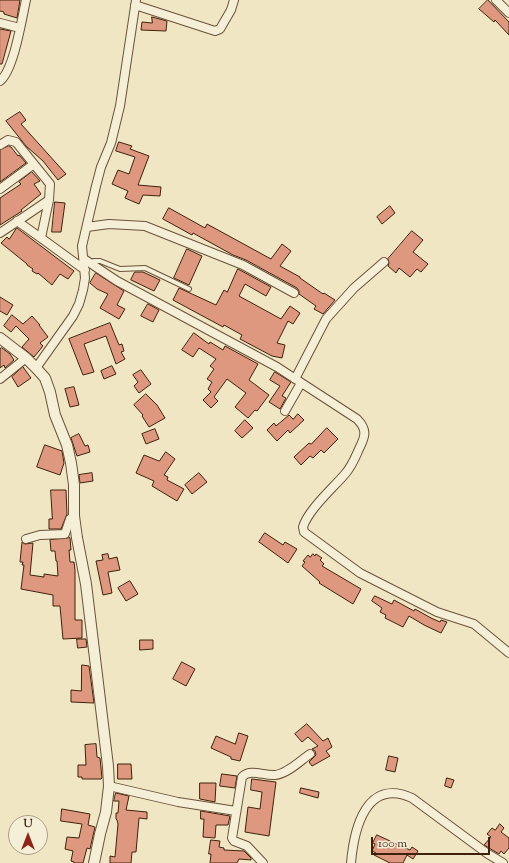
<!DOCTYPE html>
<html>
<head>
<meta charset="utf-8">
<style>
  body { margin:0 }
  #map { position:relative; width:509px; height:863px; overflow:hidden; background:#f0e6c3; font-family:"Sorts Mill Goudy",serif }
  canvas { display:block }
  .north { position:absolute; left:8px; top:815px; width:40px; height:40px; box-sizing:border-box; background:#f5efd8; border:1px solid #ac9d86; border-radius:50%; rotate:0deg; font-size:11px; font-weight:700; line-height:16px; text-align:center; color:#3f210b }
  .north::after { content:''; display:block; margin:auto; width:14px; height:18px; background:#8f2418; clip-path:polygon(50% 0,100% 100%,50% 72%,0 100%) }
  .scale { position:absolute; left:371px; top:837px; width:119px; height:18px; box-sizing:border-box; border:2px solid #3f210b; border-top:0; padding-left:5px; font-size:12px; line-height:14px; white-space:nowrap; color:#3f210b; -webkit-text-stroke:3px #f5efd8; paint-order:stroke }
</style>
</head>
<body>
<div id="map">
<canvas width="509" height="863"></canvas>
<div class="north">U</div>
<div class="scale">100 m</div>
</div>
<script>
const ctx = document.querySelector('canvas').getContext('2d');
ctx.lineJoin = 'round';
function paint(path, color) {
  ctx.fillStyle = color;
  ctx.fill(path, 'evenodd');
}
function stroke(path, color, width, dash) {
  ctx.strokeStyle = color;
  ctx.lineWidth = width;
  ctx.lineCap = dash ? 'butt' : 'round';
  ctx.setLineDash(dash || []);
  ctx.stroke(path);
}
const building = new Path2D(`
  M 0,0 L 20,0 L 17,18 L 4,14 L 4,12 L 0,11 Z
  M 488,0 L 509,22 L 509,35 L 495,20 L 494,22 L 479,9 Z
  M 152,17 L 167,21 L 166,31 L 141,30 L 142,22 L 152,23 Z
  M 0,29 L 11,31 L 2,64 L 0,64 Z
  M 20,112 L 26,120 L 21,124 L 66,174 L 58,180 L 43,161 L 26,146 L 6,121 Z
  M 119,142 L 132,146 L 130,149 L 149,156 L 138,185 L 161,187 L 160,196 L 143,195 L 139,204 L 125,198 L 128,191 L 112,184 L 118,170 L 129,174 L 135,157 L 116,151 Z
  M 9,146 L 11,147 L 18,156 L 19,155 L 26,163 L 0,182 L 0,150 Z
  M 32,172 L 40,181 L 34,184 L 41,194 L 21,210 L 22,211 L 0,225 L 0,198 L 21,184 L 19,182 Z
  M 55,202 L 65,203 L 61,232 L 52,232 Z
  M 390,206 L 395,213 L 382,224 L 377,217 Z
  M 169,208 L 205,228 L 207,224 L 271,259 L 282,244 L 291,251 L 280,266 L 300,277 L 300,278 L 323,294 L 324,293 L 335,300 L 323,314 L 314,309 L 316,306 L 299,294 L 299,291 L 297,288 L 246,260 L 233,255 L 193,233 L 192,235 L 163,219 Z
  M 17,228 L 74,271 L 68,279 L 60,274 L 52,285 L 38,273 L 37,274 L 32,271 L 33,269 L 27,265 L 27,264 L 1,243 L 7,237 L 9,239 Z
  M 412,231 L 423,240 L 413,252 L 428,264 L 421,272 L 417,269 L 410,277 L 399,268 L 396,273 L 388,266 L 389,263 L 388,259 Z
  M 187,249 L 202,256 L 189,285 L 174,278 Z
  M 238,269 L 271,287 L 266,296 L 245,284 L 239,296 L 281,319 L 290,306 L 300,313 L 293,324 L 288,321 L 277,343 L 285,345 L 282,358 L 272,356 L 240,339 L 242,335 L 224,325 L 223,327 L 173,300 L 179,288 L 216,305 L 224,290 L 227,292 Z
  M 135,272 L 143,272 L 160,280 L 154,291 L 131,280 Z
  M 96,273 L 124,291 L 117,305 L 125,309 L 119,319 L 100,308 L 108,294 L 97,289 L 90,283 Z
  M 0,297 L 13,305 L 7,315 L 0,311 Z
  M 148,304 L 159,310 L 153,322 L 141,316 Z
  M 12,315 L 23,324 L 32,316 L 40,325 L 39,325 L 48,337 L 40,343 L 43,346 L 34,357 L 22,347 L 29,339 L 16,326 L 11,332 L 4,326 Z
  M 110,323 L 119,345 L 122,344 L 124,351 L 121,352 L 125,359 L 116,364 L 106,336 L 84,344 L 94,372 L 83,375 L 69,339 Z
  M 194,333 L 209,344 L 210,342 L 223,350 L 225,346 L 258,364 L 249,380 L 269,395 L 257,411 L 255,410 L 248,418 L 235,407 L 246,393 L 227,379 L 214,397 L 218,401 L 211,408 L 203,400 L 211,392 L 208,389 L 212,382 L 207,379 L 214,369 L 210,366 L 216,359 L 199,348 L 193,357 L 182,350 Z
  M 2,348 L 10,354 L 14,360 L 5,368 L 4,365 L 0,368 L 0,349 Z
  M 112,366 L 116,374 L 104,379 L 101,371 Z
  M 23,367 L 31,378 L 18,387 L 12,377 Z
  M 141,370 L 151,384 L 139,393 L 134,386 L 138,382 L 133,375 Z
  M 275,372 L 291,382 L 282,396 L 286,398 L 280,409 L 269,402 L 280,386 L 270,380 Z
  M 74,387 L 79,405 L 70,407 L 65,389 Z
  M 146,394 L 157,405 L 165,418 L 149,427 L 142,416 L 143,415 L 134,405 Z
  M 298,414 L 304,420 L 290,433 L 288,430 L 277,441 L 267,430 L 274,423 L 276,426 L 289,415 L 293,419 Z
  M 245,420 L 253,428 L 242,438 L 235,431 Z
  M 327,428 L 338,439 L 324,453 L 321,450 L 313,458 L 310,456 L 301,465 L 294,457 L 309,443 L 311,444 Z
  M 155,429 L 159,439 L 146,444 L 142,434 Z
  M 79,434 L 85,446 L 88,445 L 90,452 L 77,456 L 71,438 Z
  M 45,445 L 62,451 L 64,463 L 60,475 L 37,467 Z
  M 166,452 L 175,459 L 164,475 L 168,477 L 167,480 L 184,489 L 177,501 L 152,486 L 154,481 L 136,473 L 144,455 L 159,461 Z
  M 92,473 L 93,481 L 80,483 L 79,475 Z
  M 199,473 L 207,482 L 192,494 L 185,485 Z
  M 51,490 L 66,490 L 67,514 L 61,529 L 49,529 L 49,519 L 52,519 Z
  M 265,533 L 283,545 L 285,542 L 297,549 L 288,563 L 259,542 Z
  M 70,538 L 71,550 L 69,550 L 70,562 L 74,562 L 75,570 L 75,620 L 82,620 L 82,638 L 63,639 L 60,606 L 53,606 L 53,595 L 21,589 L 24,565 L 22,565 L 23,562 L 20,562 L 22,542 L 25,544 L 33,543 L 30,575 L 44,577 L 44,574 L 58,576 L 57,561 L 56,561 L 55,551 L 51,551 L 50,540 Z
  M 108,554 L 109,559 L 117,557 L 120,570 L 108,572 L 112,593 L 103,595 L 96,561 L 103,560 L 102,555 Z
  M 313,554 L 315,556 L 316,554 L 322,558 L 320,560 L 324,564 L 322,566 L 361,589 L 353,604 L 319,583 L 320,582 L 302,566 L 305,562 L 303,561 L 308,555 L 310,557 Z
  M 130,581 L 138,594 L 126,601 L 118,588 Z
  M 375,596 L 392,604 L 394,600 L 414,611 L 415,609 L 431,618 L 440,622 L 441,620 L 447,622 L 441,633 L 424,625 L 409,616 L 403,627 L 385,618 L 386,615 L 380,612 L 382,608 L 372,601 Z
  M 77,639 L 86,639 L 87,647 L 78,648 Z
  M 140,640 L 153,640 L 153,649 L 140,650 Z
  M 182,662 L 195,669 L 186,686 L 173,679 Z
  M 82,665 L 89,666 L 94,703 L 71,702 L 71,690 L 81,691 Z
  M 307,724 L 323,741 L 328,738 L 332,747 L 326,751 L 330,756 L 312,766 L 309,762 L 316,755 L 315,751 L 312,749 L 318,746 L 308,737 L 302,742 L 295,734 Z
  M 239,733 L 248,736 L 240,761 L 231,759 L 231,757 L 211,748 L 216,736 L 235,744 Z
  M 96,744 L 97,757 L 100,758 L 102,778 L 101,779 L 82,779 L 82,777 L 78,777 L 78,765 L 86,765 L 85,745 Z
  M 389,756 L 398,758 L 395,772 L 386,770 Z
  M 118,764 L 131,764 L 132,779 L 118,779 Z
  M 222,774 L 237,776 L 235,788 L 220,786 Z
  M 447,778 L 454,780 L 451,788 L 445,786 Z
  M 252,779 L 276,782 L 269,836 L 245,832 L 248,807 L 260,809 L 262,792 L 251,790 Z
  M 200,783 L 216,783 L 215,802 L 200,799 Z
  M 301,788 L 319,792 L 318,798 L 300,793 Z
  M 116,793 L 129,796 L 126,810 L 147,812 L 147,819 L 139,818 L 136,852 L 132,852 L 131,863 L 110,863 L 110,856 L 115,857 L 118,824 L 117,820 L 116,819 L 116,813 L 118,813 L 119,801 L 114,801 Z
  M 62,809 L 90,814 L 88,825 L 95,827 L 90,849 L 87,848 L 83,863 L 74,863 L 74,862 L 71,861 L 73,851 L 65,849 L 67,837 L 79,838 L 82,824 L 61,821 Z
  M 201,811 L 230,816 L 228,825 L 216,825 L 215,838 L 203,837 L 204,819 L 201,819 Z
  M 500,824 L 504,828 L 501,832 L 509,838 L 509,848 L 504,854 L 501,851 L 499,854 L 484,845 L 491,837 L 487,834 L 492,828 L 495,830 Z
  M 377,835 L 410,850 L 412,847 L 418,851 L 413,859 L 407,855 L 403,863 L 390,863 L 374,855 L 376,853 L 372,851 L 375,844 L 373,843 Z
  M 211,840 L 220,841 L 219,847 L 224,848 L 224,850 L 244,851 L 251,858 L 251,860 L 239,859 L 237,863 L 210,863 L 211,854 L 209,854 Z`);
paint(building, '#df9880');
stroke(building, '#3f210b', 1);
const service = new Path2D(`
  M 90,263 L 94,261 L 100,261 L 120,269 L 145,268 L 189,289`);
const minor = new Path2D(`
  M 496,0 L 509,13
  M 135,5 L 215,31 L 220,29 L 231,10 L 234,0
  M 0,23 L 20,28
  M 0,81 C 14,70 22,18 26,0
  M 0,145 L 8,140 L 16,142 L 50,184 L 49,200 L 41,238 L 85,270
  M 0,189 L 34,164
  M 17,221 L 41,238
  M 87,227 L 109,224 L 145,226 L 243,265 L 294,293
  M 0,233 L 49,200
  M 84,259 L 117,281 L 277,367 L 357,419 C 368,430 365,437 359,449 C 355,458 352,466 345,474 C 333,488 308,510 303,527 L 304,532 L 360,573 L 437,612 L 474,624 L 509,653
  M 36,368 L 73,316 L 79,304 L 83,290 L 85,278 L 82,246 L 96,186 L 101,167 L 111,143 L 120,106 L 136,0
  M 0,379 L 26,358
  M 295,379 L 326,319 L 354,288 L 384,262
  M 285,411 L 301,383
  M 26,539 L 40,535 L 65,534 L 70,519 L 74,516
  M 109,786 L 178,802 L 236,811
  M 263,863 L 247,846 L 234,841 L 232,838 L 242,777 C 250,768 264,776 275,775 C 287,774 300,761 310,754
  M 351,863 C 354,829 366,777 412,798 L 488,854 L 503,863`);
const tertiary = new Path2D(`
  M 0,338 L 26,358 L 36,368 L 45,378 L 50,392 L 55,415 L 67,445 L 71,463 L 74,485 L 74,516 L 77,538 L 86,584 L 108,766 L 109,786 L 106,812 L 100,834 L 94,863`);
stroke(service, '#6b5239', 6);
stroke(minor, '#6b5239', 10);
stroke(tertiary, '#6b5239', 12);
stroke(service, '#f5efd8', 4);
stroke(minor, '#f5efd8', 8);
stroke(tertiary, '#f5efd8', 10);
</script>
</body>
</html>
